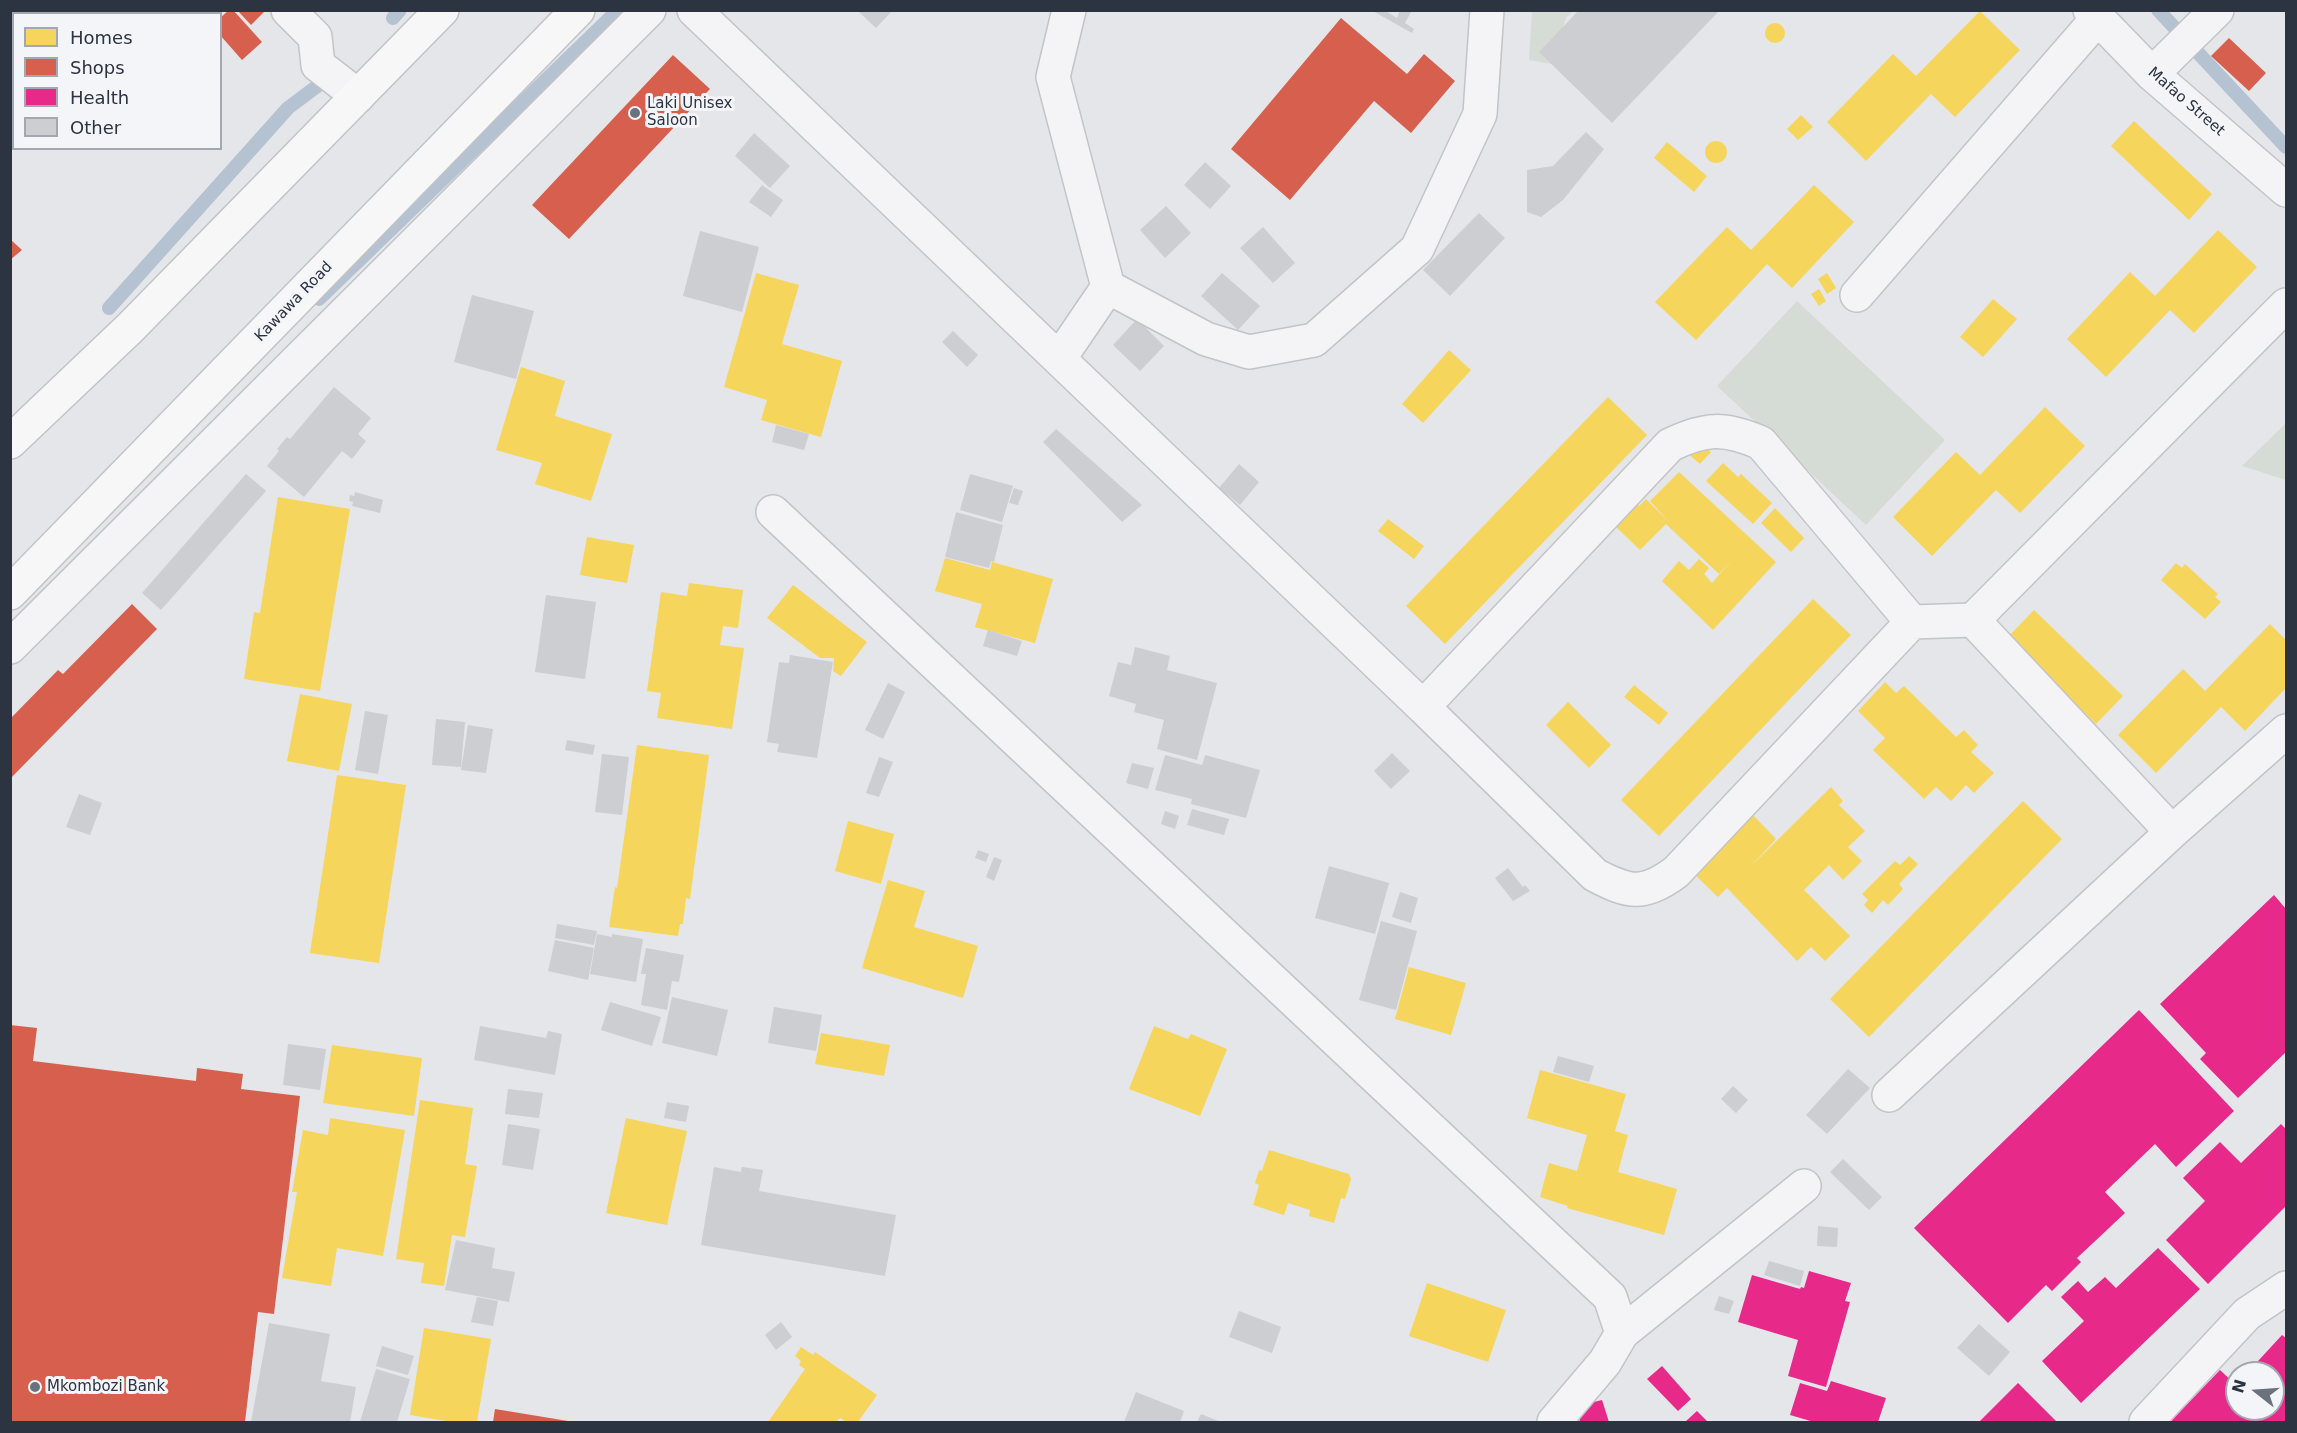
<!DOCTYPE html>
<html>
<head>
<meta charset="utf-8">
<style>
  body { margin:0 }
  #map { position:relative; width:2297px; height:1433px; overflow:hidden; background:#e4e6e9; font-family:"DejaVu Sans",sans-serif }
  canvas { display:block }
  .frame { position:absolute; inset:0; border:12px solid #2c3341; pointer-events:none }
  .legend { position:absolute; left:12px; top:12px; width:210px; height:138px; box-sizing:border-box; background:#f3f5f8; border:2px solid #a3a7af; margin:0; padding:8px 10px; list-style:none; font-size:18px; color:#2c3341 }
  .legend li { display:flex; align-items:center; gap:12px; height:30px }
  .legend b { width:30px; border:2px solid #a3a7af }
  .north { position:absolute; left:2225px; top:1361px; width:60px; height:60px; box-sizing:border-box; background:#f3f5f8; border:2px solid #a3a7af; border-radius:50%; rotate:287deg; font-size:16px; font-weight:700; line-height:24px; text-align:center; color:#2c3341 }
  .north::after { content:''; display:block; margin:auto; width:21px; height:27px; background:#6c727c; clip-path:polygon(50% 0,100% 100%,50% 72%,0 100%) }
</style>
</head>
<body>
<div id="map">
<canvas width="2297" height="1433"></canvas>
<div class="frame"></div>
<ul class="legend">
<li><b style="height:16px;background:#f6d55c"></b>Homes</li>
<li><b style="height:16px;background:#d6604d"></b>Shops</li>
<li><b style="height:16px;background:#e7298a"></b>Health</li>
<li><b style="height:16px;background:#ccced1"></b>Other</li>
</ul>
<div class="north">N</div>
</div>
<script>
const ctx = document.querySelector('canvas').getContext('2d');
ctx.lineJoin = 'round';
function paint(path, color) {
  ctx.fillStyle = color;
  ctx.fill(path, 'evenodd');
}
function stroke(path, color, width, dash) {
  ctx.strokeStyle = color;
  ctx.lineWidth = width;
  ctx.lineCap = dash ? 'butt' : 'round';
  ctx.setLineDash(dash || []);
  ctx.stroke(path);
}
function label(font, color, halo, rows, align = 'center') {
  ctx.font = font + ' "DejaVu Sans",sans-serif';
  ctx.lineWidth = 6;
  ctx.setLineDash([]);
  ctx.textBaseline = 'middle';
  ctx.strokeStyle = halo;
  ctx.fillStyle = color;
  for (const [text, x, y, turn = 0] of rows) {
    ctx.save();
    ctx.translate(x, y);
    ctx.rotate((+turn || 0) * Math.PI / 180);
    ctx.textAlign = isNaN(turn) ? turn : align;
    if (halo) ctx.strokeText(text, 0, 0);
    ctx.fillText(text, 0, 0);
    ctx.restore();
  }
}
paint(new Path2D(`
  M 1532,11 L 1573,11 L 1566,18 L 1552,64 L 1529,60 Z
  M 1797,301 L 1945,440 L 1866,525 L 1717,386 Z
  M 2286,423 L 2286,480 L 2242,466 Z`), '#d5dcd5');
paint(new Path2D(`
  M 67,10 L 111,10 L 108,14 L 70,14 Z
  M 1980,11 L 2020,50 L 1955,117 L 1931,94 L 1866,161 L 1827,122 L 1893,54 L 1916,76 Z
  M1765 33a10 10 0 1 1 20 0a10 10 0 1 1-20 0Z
  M 14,60 L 14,104 L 10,107 L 10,63 Z
  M 1801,115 L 1813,127 L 1798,140 L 1787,129 Z
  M 2134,121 L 2212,194 L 2189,220 L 2111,146 Z
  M1705 152a11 11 0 1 1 22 0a11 11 0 1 1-22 0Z
  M 1667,142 L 1707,176 L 1694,192 L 1654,158 Z
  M 1814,185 L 1854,222 L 1792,288 L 1767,264 L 1696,340 L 1655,302 L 1727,227 L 1751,250 Z
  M 2218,230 L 2257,267 L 2194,333 L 2170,310 L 2106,377 L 2067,339 L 2130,272 L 2155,296 Z
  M 756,273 L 799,285 L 782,344 L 842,361 L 821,437 L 761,420 L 767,400 L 724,387 Z
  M 1827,273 L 1836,288 L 1827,294 L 1818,279 Z
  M 1819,289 L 1826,301 L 1819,306 L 1811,294 Z
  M 1993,299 L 2017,319 L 1983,357 L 1960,337 Z
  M 1449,350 L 1471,370 L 1423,423 L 1402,404 Z
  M 521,367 L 565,381 L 555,416 L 612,434 L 591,501 L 535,484 L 542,463 L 496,450 Z
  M 1608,397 L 1647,435 L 1445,644 L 1406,606 Z
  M 2045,407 L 2085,446 L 2020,513 L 1996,490 L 1932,556 L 1893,517 L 1956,452 L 1980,475 Z
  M 1698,441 L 1711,452 L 1700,464 L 1687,453 Z
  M 1723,463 L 1738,477 L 1741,474 L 1772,503 L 1753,524 L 1706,481 Z
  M 1679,472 L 1776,562 L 1713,630 L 1662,581 L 1679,561 L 1689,570 L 1699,559 L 1709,568 L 1704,574 L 1712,583 L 1733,559 L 1719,574 L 1666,524 L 1640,550 L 1616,527 L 1626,518 L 1624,516 L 1636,502 L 1639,506 L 1646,499 L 1669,522 L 1650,501 Z
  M 278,497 L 350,509 L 320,691 L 244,679 L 254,612 L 260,613 Z
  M 1775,508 L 1804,538 L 1791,552 L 1761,523 Z
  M 1388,519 L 1424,546 L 1414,559 L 1378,531 Z
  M 587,537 L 634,545 L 627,583 L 580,575 Z
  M 945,558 L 990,570 L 992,562 L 1053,579 L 1035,643 L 975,627 L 982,604 L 935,591 Z
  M 2176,563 L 2182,568 L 2185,564 L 2218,594 L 2215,597 L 2221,602 L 2205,619 L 2161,580 Z
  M 689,583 L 743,590 L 738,628 L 723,626 L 720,645 L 744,648 L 732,729 L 657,718 L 661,693 L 647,691 L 661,592 L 687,596 Z
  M 793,585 L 867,642 L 841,676 L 833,671 L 834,658 L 820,658 L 767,618 Z
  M 1813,599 L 1851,635 L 1659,836 L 1621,800 Z
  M 2034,610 L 2123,696 L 2096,724 L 2008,637 Z
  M 2270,624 L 2286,640 L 2286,688 L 2245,731 L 2221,707 L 2156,773 L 2118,735 L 2183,669 L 2205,691 Z
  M 1885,682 L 1896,693 L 1904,686 L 1956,737 L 1964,730 L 1978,745 L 1971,752 L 1994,773 L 1974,793 L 1966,785 L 1951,801 L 1936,787 L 1924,799 L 1873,750 L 1885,738 L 1858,711 Z
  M 1634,685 L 1668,713 L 1659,725 L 1624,697 Z
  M 300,694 L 352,704 L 339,771 L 287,761 Z
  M 1568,702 L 1611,745 L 1589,768 L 1546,725 Z
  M 637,745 L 709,755 L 690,899 L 686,898 L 683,924 L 680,924 L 678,936 L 609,927 L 615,887 L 617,888 Z
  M 337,775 L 406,785 L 379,963 L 310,953 Z
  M 1831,787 L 1843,801 L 1839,805 L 1865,831 L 1848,847 L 1862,861 L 1843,880 L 1829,865 L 1804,890 L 1850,936 L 1825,961 L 1811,947 L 1797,961 L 1727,888 L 1718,897 L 1694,874 L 1752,814 L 1776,839 L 1750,867 Z
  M 2023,801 L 2062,839 L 1869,1037 L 1830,999 Z
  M 848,821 L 894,834 L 881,884 L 835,871 Z
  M 1909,856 L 1918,864 L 1899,884 L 1903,889 L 1888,905 L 1883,900 L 1872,913 L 1864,905 L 1868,900 L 1862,894 L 1895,861 L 1900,865 Z
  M 888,880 L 925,891 L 914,927 L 978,946 L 963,998 L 862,968 Z
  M 1409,967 L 1466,983 L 1451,1035 L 1395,1019 Z
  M 1154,1026 L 1188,1039 L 1191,1034 L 1227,1049 L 1200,1116 L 1129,1089 Z
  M 821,1033 L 890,1045 L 884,1076 L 815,1064 Z
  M 332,1045 L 422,1058 L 414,1116 L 323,1103 Z
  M 1540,1070 L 1626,1094 L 1615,1131 L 1628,1135 L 1618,1172 L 1677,1189 L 1664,1235 L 1567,1208 L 1568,1206 L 1540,1197 L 1549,1163 L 1577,1171 L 1587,1135 L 1527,1118 Z
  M 420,1100 L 473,1108 L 465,1164 L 477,1166 L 465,1237 L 452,1235 L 444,1286 L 421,1283 L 424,1263 L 396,1259 Z
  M 330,1118 L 405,1130 L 383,1256 L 337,1248 L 331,1286 L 282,1278 L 297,1192 L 292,1192 L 303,1130 L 328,1135 Z
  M 626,1118 L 687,1131 L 667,1225 L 606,1213 Z
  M 1269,1150 L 1349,1174 L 1351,1179 L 1345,1199 L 1341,1198 L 1334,1223 L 1309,1216 L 1310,1210 L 1288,1203 L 1284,1215 L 1253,1205 L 1259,1185 L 1255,1183 L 1259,1170 L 1262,1171 Z
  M 1427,1283 L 1506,1310 L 1488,1362 L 1409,1336 Z
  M 424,1328 L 491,1339 L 477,1422 L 452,1422 L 410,1415 Z
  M 801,1347 L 813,1355 L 815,1352 L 877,1395 L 858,1422 L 847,1422 L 840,1418 L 836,1422 L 768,1422 L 805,1369 L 799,1365 L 801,1361 L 795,1356 Z`), '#f6d55c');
paint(new Path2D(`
  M 229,10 L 233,10 L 262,42 L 242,60 L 220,35 L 220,18 Z
  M 237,10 L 266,10 L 251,25 Z
  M 1341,18 L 1407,74 L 1424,54 L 1455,81 L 1411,133 L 1374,101 L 1290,200 L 1231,149 Z
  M 2229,38 L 2266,73 L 2249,91 L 2211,56 Z
  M 673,55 L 710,89 L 569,239 L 532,205 Z
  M 10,239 L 22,250 L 10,260 Z
  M 132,604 L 157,629 L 10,779 L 10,719 L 58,670 L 63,674 Z
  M 10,1025 L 37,1028 L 33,1061 L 196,1081 L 197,1068 L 243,1074 L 241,1089 L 300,1096 L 274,1314 L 258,1312 L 245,1422 L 10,1422 Z
  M 495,1409 L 568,1421 L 568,1422 L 493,1422 Z`), '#d6604d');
paint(new Path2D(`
  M 2274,895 L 2286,909 L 2286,1052 L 2238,1098 L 2200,1059 L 2206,1053 L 2160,1004 Z
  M 2139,1010 L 2234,1111 L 2176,1167 L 2155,1144 L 2105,1192 L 2125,1213 L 2077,1258 L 2081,1262 L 2052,1291 L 2046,1285 L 2008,1323 L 1914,1228 Z
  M 2281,1124 L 2286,1129 L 2286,1206 L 2208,1284 L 2166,1240 L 2205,1201 L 2183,1178 L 2220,1142 L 2241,1163 Z
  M 2158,1248 L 2200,1289 L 2081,1403 L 2042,1361 L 2084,1321 L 2061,1297 L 2078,1281 L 2088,1292 L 2105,1277 L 2116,1288 Z
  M 1809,1271 L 1851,1283 L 1845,1301 L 1850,1302 L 1826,1387 L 1788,1376 L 1798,1340 L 1738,1322 L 1752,1275 L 1800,1289 L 1801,1287 L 1804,1288 Z
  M 2282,1335 L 2286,1338 L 2286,1422 L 2170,1422 L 2220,1370 L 2237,1386 L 2237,1409 L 2273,1409 L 2273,1373 L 2247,1373 Z
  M 1662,1366 L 1691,1399 L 1678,1411 L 1647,1379 Z
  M 1831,1381 L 1886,1398 L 1878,1422 L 1814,1422 L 1790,1415 L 1800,1383 L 1827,1391 Z
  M 2018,1383 L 2057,1422 L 1979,1422 Z
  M 1602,1400 L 1609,1422 L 1580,1422 L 1577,1406 Z
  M 1697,1411 L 1708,1422 L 1687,1422 L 1686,1421 Z`), '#e7298a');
stroke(new Path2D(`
  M 2158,10 L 2286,147
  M 393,18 L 400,10
  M 319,299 L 615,13
  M 109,308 L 288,108 L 324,81`), '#b5c2d1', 14);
paint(new Path2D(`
  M 857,10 L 893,10 L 876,28 Z
  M 1371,10 L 1384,10 L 1397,18 L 1400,10 L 1411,12 L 1405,23 L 1414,29 L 1412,33 Z
  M 1579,10 L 1720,10 L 1612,123 L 1539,52 Z
  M 1586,132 L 1604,149 L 1563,200 L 1541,217 L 1527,212 L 1527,170 L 1553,166 Z
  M 754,133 L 790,166 L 770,188 L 735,156 Z
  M 1205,162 L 1231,186 L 1210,209 L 1184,185 Z
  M 762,185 L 783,200 L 771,217 L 749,202 Z
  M 1166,206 L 1191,233 L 1165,258 L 1140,230 Z
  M 1479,213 L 1505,238 L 1450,296 L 1423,270 Z
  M 1263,227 L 1295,263 L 1273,283 L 1240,248 Z
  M 700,231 L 759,247 L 742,312 L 683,296 Z
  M 1222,273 L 1260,306 L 1238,330 L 1201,296 Z
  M 472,295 L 534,311 L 516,379 L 454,362 Z
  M 1137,319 L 1164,346 L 1140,371 L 1113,345 Z
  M 953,331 L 978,355 L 967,367 L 942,342 Z
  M 334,387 L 371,418 L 358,434 L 366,441 L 352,459 L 342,451 L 304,497 L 267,466 L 279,451 L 277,449 L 287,437 L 290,439 Z
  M 776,425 L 809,434 L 804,450 L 772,442 Z
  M 1056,429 L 1142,505 L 1122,522 L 1043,442 Z
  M 1239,464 L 1259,482 L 1240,505 L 1219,488 Z
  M 246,474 L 266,491 L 161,610 L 142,593 Z
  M 970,474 L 1013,486 L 1002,522 L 960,510 Z
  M 1014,488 L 1023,491 L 1018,505 L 1009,503 Z
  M 355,492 L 383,500 L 380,513 L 352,506 L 353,502 L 349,501 L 350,495 L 354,496 Z
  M 956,512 L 1003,525 L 994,562 L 991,561 L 989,568 L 945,557 Z
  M 546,595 L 596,602 L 585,679 L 535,672 Z
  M 988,630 L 1022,641 L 1017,656 L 983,646 Z
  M 1135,647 L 1170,656 L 1167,670 L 1217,683 L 1197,760 L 1157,749 L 1164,720 L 1134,712 L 1136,704 L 1109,696 L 1118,662 L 1131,665 Z
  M 790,655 L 833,662 L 817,758 L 777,752 L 779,744 L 767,742 L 779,662 L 789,663 Z
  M 888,683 L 905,692 L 883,739 L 865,730 Z
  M 365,711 L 388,715 L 378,774 L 355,770 Z
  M 436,719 L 465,722 L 461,767 L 432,765 Z
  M 468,725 L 493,729 L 486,773 L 461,770 Z
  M 567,740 L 595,745 L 593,755 L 565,750 Z
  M 1392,753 L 1410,771 L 1391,789 L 1374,771 Z
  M 602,754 L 629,757 L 622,815 L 595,812 Z
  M 1165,755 L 1202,765 L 1205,755 L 1260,770 L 1246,818 L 1191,804 L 1192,799 L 1155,790 Z
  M 879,757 L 893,762 L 879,797 L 866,793 Z
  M 1132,763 L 1154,768 L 1148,789 L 1126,783 Z
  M 79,794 L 102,803 L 90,835 L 66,827 Z
  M 1192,809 L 1229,819 L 1224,835 L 1187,825 Z
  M 1165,811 L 1179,816 L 1175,829 L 1161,824 Z
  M 978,850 L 989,854 L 986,862 L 975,858 Z
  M 994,857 L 1002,860 L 994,881 L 986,877 Z
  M 1329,866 L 1389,883 L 1375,934 L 1315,918 Z
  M 1508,868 L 1523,887 L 1525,885 L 1530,891 L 1513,901 L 1495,878 Z
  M 1400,892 L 1418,898 L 1411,923 L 1392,917 Z
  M 1381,921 L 1417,931 L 1396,1010 L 1359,1000 Z
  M 557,924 L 597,931 L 594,945 L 555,938 Z
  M 597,934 L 612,937 L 612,934 L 643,939 L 636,982 L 590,974 Z
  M 555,940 L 594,948 L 588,980 L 548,971 Z
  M 646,948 L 684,955 L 679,982 L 672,981 L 667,1010 L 641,1005 L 646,974 L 641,974 Z
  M 672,997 L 728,1010 L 717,1056 L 662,1043 Z
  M 610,1002 L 661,1017 L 652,1046 L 601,1030 Z
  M 774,1007 L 822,1015 L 816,1051 L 768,1043 Z
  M 480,1026 L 546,1038 L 548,1031 L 562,1034 L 555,1075 L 474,1060 Z
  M 288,1044 L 326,1049 L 320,1090 L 283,1085 Z
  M 1558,1056 L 1594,1066 L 1589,1082 L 1553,1072 Z
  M 1848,1069 L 1870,1088 L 1827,1134 L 1806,1115 Z
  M 1733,1086 L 1748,1100 L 1736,1113 L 1721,1099 Z
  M 508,1089 L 543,1093 L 539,1118 L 505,1114 Z
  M 667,1102 L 689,1106 L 686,1122 L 664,1118 Z
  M 508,1124 L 540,1129 L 533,1170 L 502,1165 Z
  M 1843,1159 L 1882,1197 L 1869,1210 L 1830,1172 Z
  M 714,1167 L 741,1172 L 742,1167 L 763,1170 L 759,1191 L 896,1215 L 885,1276 L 701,1245 Z
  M 1818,1226 L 1838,1228 L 1837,1247 L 1817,1246 Z
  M 456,1240 L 495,1248 L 492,1268 L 515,1272 L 509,1302 L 445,1290 Z
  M 1769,1261 L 1804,1271 L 1800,1286 L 1764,1275 Z
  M 1719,1296 L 1734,1301 L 1729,1314 L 1714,1310 Z
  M 477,1297 L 498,1301 L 493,1326 L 471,1322 Z
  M 1239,1311 L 1281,1327 L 1272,1353 L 1229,1337 Z
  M 781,1322 L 792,1337 L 776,1350 L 765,1335 Z
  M 269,1323 L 330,1334 L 321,1381 L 356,1387 L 350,1422 L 251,1422 Z
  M 1979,1324 L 2010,1352 L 1989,1376 L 1957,1348 Z
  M 382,1346 L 414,1356 L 408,1375 L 376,1366 Z
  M 376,1369 L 410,1379 L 397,1422 L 360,1422 Z
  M 1136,1392 L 1184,1411 L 1180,1422 L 1124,1422 Z
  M 1201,1414 L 1221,1422 L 1197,1422 Z`), '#ccced1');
const minor = new Path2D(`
  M 288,10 L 315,37 L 318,65 L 358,96
  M 694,10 L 1423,707
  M 1069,10 L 1053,77 L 1108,287 L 1206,339 L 1249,352 L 1314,340 L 1417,249 L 1480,114 L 1487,10
  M 2090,10 L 2152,74 L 2286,190
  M 2152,74 L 2217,10
  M 1857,295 L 2098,18
  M 1059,359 L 1108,287
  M 773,512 L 1610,1297 L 1622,1333 L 1605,1362 L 1554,1422
  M 1973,620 L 2286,305
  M 1912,622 L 1761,443 C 1724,427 1705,428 1670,445 L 1423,707 L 1595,875 C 1629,893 1644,896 1676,872 L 1912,622 L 1973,620 L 2172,832
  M 10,647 L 649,10
  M 1889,1095 L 2172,832 L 2286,731
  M 1622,1333 L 1804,1186
  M 2146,1422 L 2247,1314 L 2286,1288`);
const major = new Path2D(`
  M 10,442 L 130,328 L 442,10
  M 10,593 L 578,10`);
stroke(minor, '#c2c4c7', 36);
stroke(major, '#c1c3c6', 36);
stroke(minor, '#f4f4f6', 33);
stroke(major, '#f7f7f8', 33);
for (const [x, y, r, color] of [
  [635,113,6,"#6c727c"],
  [35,1387,6,"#6c727c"]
]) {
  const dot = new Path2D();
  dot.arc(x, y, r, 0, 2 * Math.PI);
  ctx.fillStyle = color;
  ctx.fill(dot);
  stroke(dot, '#f3f5f8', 2);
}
label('15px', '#2c3341', '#f3f5f8', [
  ["Mafao Street",2186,102,41],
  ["Kawawa Road",294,302,-46]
]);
label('15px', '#2c3341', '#f3f5f8', [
  ["Laki Unisex",647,104],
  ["Saloon",647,121],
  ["Mkombozi Bank",47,1387]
], 'left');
</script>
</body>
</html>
